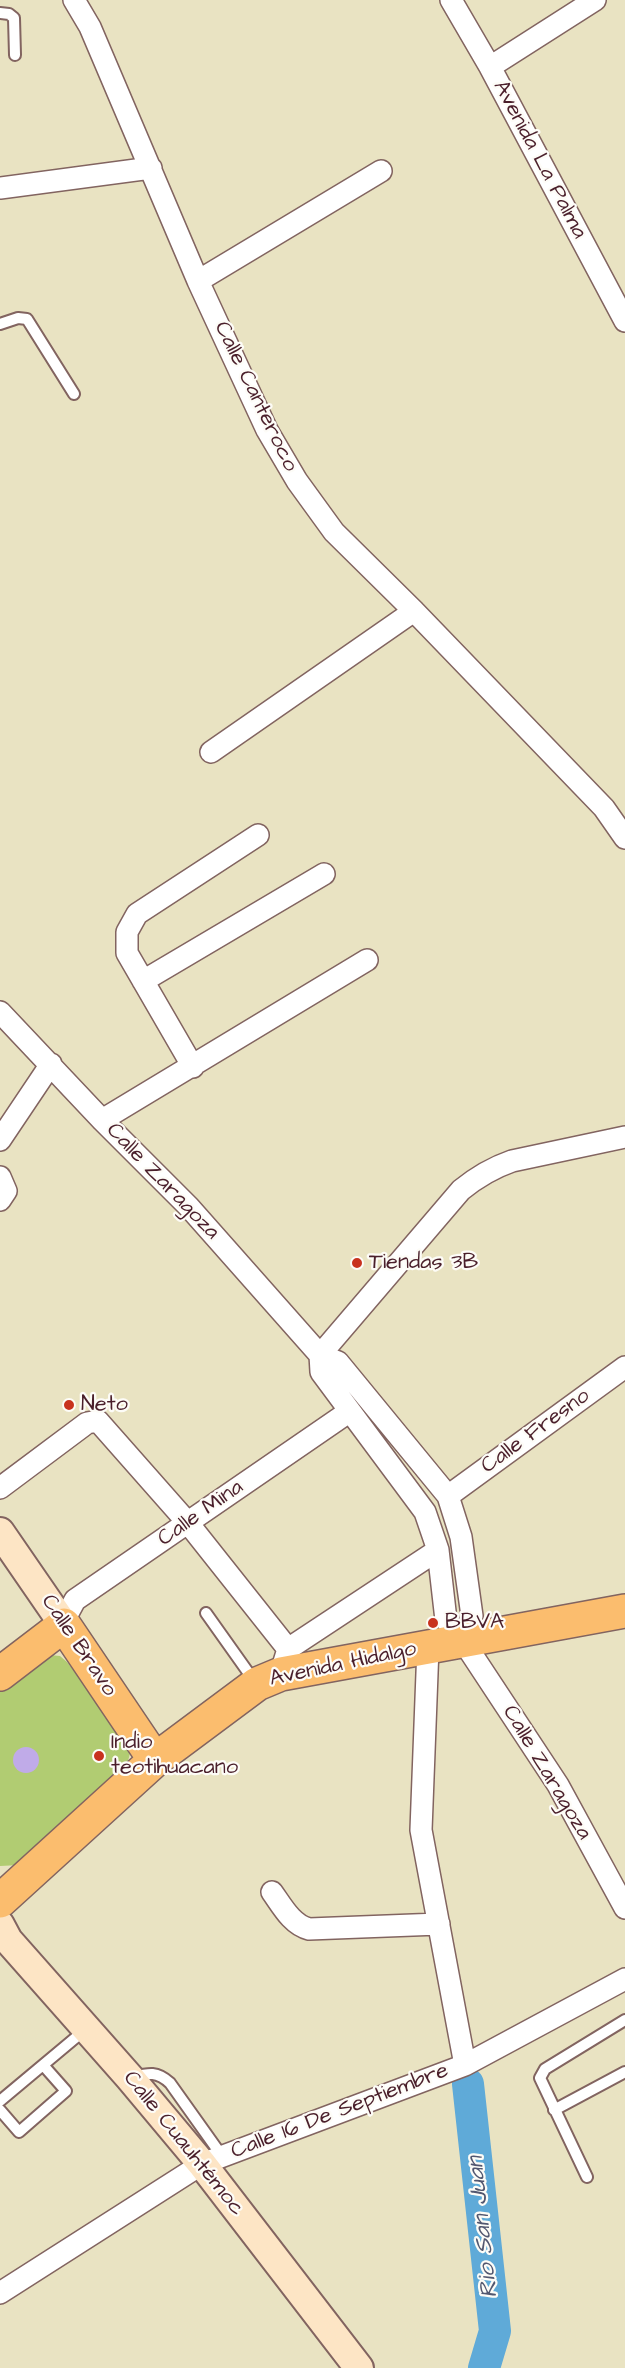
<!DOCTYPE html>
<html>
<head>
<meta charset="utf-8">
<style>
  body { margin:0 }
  canvas { display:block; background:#e9e3c2 }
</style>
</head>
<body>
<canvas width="625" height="2368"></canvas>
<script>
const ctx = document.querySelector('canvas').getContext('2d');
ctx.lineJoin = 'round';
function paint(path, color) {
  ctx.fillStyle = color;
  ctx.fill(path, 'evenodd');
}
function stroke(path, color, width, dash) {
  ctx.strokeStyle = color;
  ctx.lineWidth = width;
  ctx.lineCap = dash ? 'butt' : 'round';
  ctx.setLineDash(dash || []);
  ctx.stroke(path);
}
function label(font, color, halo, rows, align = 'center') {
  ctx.font = font + ' "Architects Daughter",sans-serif';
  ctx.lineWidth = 4.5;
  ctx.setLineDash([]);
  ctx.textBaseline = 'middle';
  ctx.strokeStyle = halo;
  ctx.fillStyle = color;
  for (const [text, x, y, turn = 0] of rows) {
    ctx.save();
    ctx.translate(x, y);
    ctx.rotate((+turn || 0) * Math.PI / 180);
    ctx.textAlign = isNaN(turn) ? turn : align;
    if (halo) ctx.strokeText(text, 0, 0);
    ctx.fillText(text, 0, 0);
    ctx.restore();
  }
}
paint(new Path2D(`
  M 50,1655 L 60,1656 L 67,1662 L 127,1739 C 132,1751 130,1758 124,1769 L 20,1865 L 0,1866 L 0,1690 L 30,1663 Z`), '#b1cc72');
stroke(new Path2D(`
  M 468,2084 L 495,2331 L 484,2368`), '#5faad8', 32);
paint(new Path2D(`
  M13 1760a13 13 0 1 1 26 0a13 13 0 1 1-26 0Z`), '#c0abe8');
const service = new Path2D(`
  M 0,13 L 9,14 L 14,18 L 15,55
  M 0,324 L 18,318 L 27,319 L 74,394
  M 206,1613 L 255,1682
  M 133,2077 C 149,2073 157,2071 170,2083 L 222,2156
  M 0,2101 L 86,2029
  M 0,2110 L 19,2132 L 66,2091 L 43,2065
  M 554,2110 L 625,2072
  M 587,2177 L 540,2078 L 545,2069 L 625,2020`);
const minor = new Path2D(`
  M 74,0 L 90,27 L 198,281 L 267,430 L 297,481 L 334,532 L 414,611 L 604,808 L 625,838
  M 451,0 L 490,67 L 625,321
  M 490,67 L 595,0
  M 0,188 L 151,168
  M 198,281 L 381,171
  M 211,752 L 414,611
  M 143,981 L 324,874
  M 0,1012 L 102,1120 L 189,1207 L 320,1355 L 338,1362 L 448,1496 L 461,1537 L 472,1616 L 463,1641
  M 193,1067 L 127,953 L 127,932 L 137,914 L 258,835
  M 102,1120 L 367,960
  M 0,1140 L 51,1064
  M 0,1177 L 6,1191 L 0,1200
  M 320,1355 L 321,1372 L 425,1512 L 438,1550 L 446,1620 L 463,1641 L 558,1785 L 625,1908
  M 320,1355 L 461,1190 C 477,1177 492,1168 512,1161 L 625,1137
  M 0,1488 L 87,1423 L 98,1421 L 188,1523 L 288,1649
  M 448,1496 L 625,1367
  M 64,1625 L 68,1613 L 75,1600 L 350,1411
  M 428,1647 L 421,1830 L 465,2065
  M 284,1662 L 288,1649 L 438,1550
  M 272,1892 C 282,1906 292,1925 309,1929 L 439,1924
  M 0,2293 L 202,2164 L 465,2065 L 625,1979`);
const secondary = new Path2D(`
  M 0,1532 L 64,1625
  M 0,1925 L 8,1940 L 130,2078 L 202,2164 L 359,2368`);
const primary = new Path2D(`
  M 0,1674 L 64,1625 L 155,1760
  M 0,1901 L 155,1760 L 257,1684 L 281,1674 L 625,1611`);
stroke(service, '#826460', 14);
stroke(minor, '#826460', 24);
stroke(secondary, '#826460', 32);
stroke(primary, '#826460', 36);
stroke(service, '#fff', 10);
stroke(minor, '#fff', 21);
stroke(secondary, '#fde5c5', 28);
stroke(primary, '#fbbd6e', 33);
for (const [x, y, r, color] of [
  [357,1263,6,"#c8321e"],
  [69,1405,6,"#c8321e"],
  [433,1623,6,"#c8321e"],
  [99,1756,6,"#c8321e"]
]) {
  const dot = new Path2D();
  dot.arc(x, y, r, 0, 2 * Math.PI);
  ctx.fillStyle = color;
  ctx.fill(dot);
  stroke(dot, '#fdfcf7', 2);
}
label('22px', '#4a1f2b', '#fdfcf7', [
  ["Avenida La Palma",539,160,62],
  ["Calle Canteroco",255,397,64],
  ["Calle Zaragoza",162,1182,46],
  ["Calle Fresno",536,1432,-36],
  ["Calle Mina",201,1514,-35],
  ["Calle Bravo",78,1646,56],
  ["Avenida Hidalgo",343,1665,-12],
  ["Calle Zaragoza",546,1773,59],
  ["Calle 16 De Septiembre",340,2112,-21],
  ["Calle Cuauhtémoc",183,2144,51]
]);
label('22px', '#4a1f2b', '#fdfcf7', [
  ["Tiendas 3B",369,1263],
  ["Neto",81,1405],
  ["BBVA",445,1623],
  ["Indio",111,1743],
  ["teotihuacano",111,1768]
], 'left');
label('italic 24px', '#525770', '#fdfcf7', [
  ["Rio San Juan",484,2227,-96]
]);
</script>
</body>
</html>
